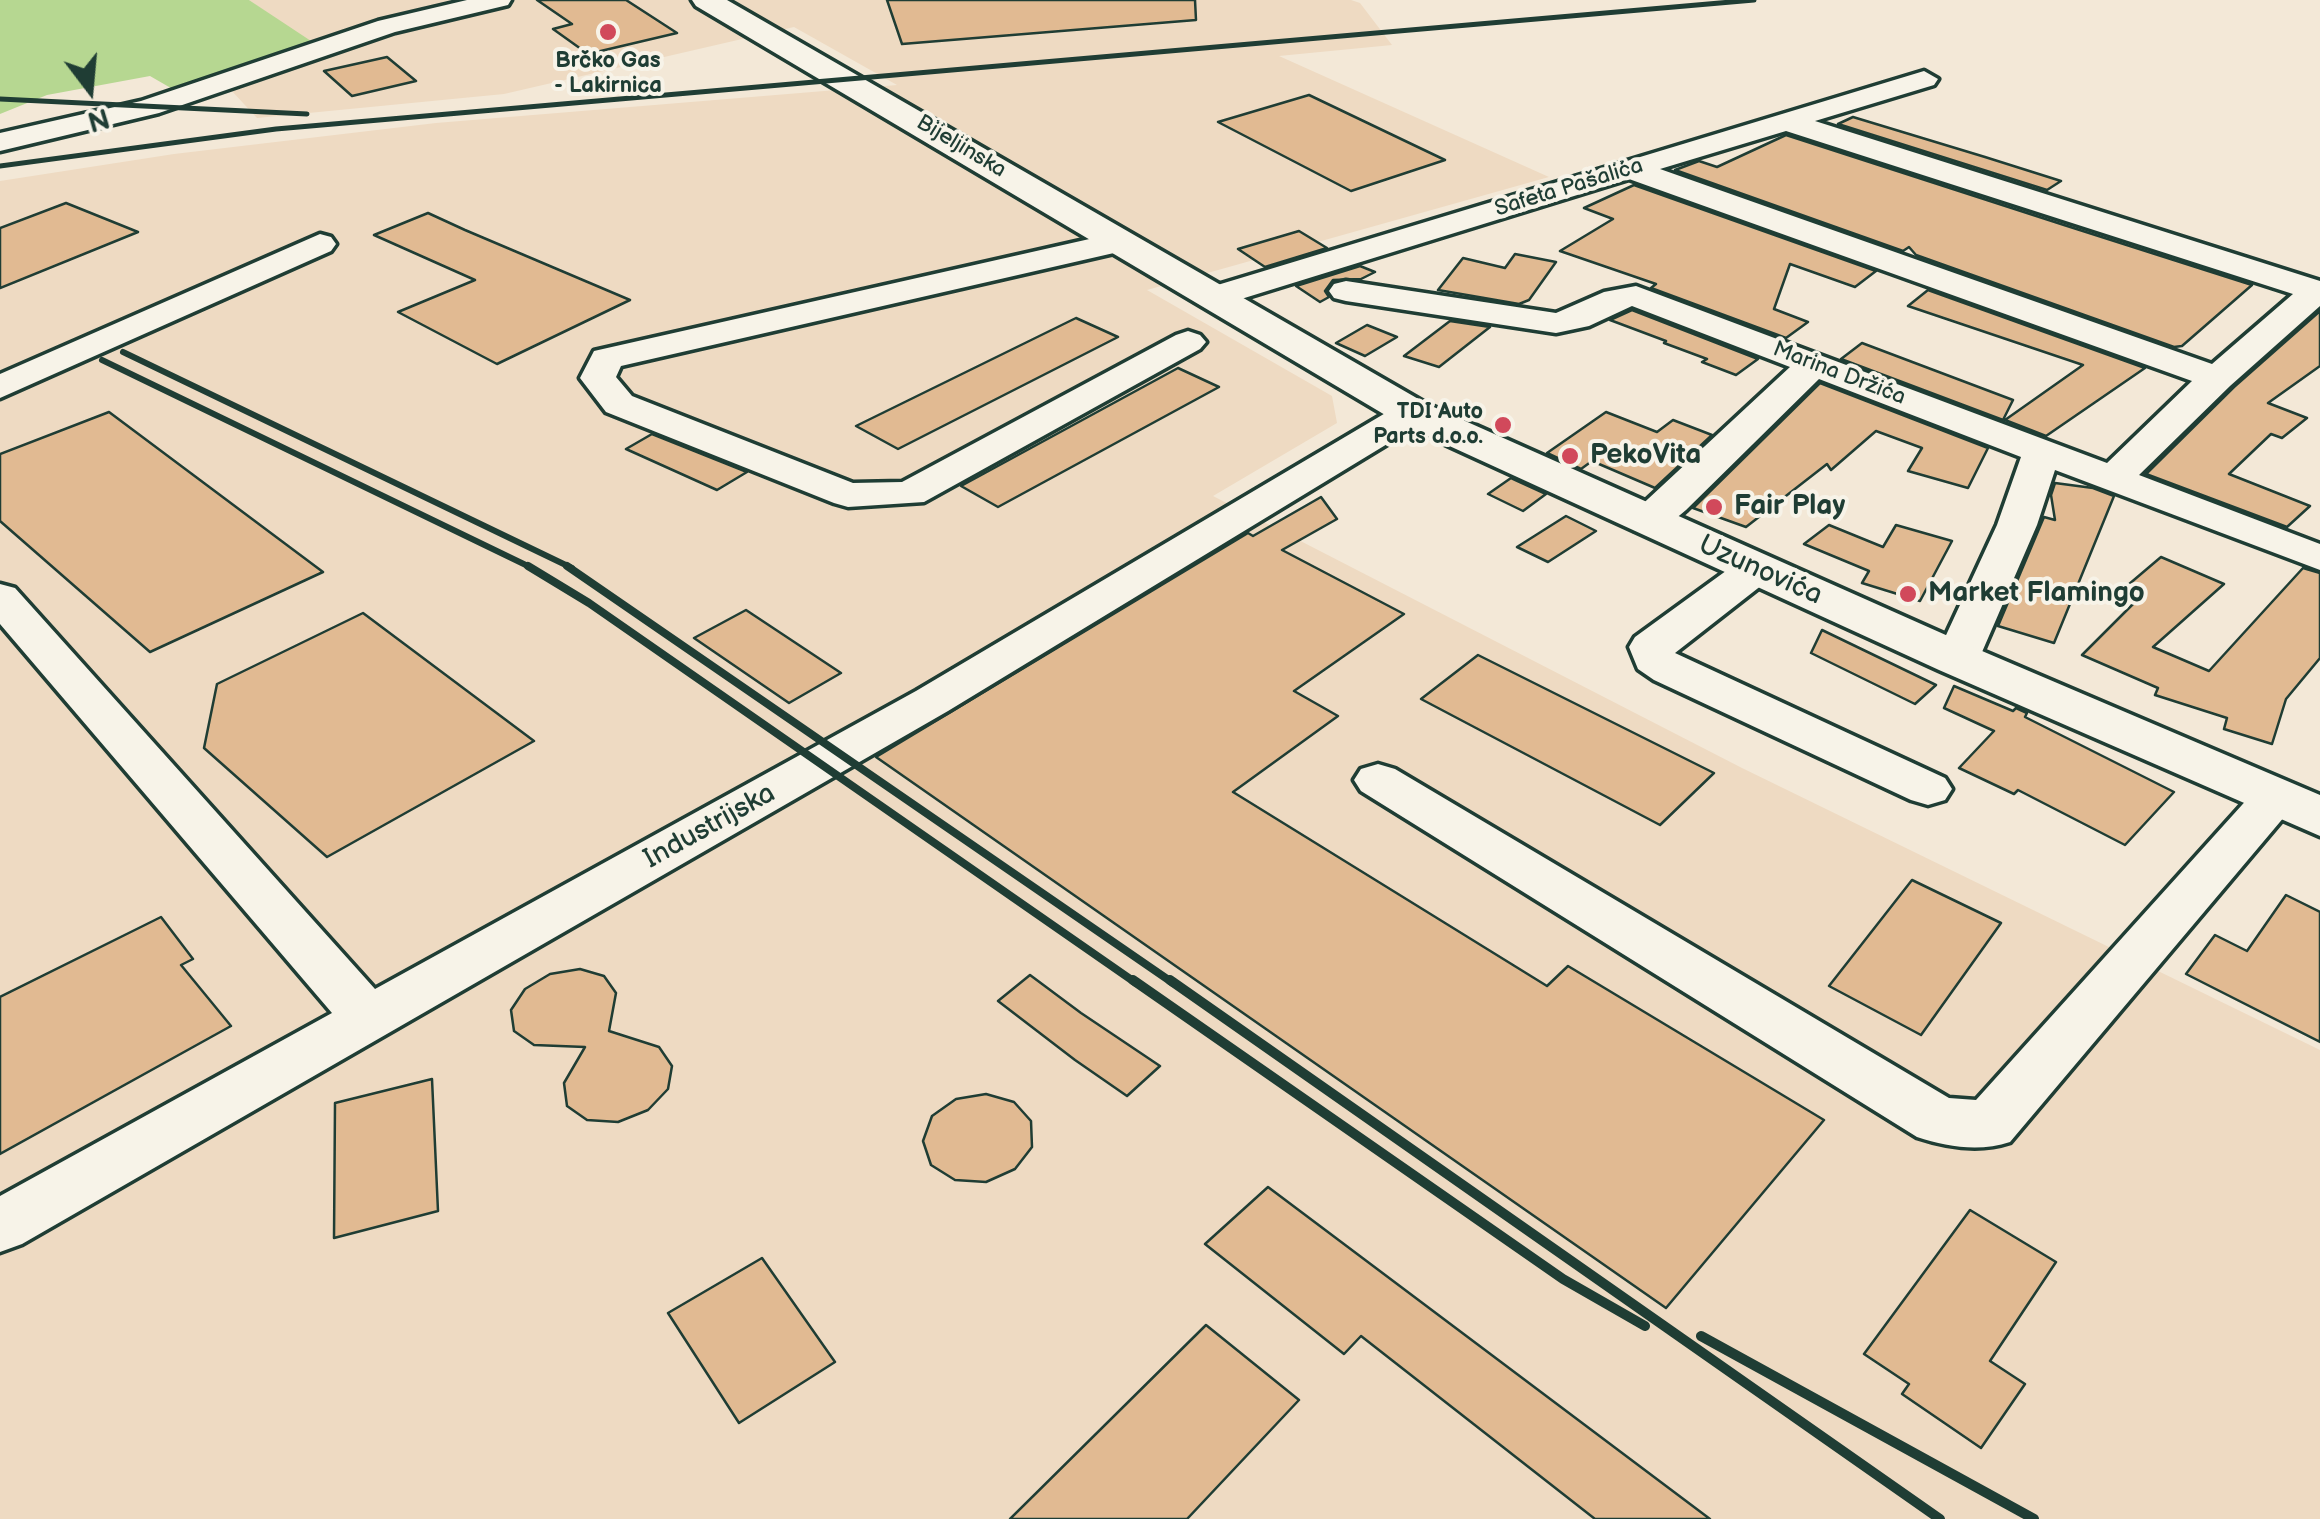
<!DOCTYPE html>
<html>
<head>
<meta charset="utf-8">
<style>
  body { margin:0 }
  #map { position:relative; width:2320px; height:1519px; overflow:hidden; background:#f3e8d7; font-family:"Balsamiq Sans",sans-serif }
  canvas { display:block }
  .north { position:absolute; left:40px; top:40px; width:100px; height:100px; -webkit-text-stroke:8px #f7f3e8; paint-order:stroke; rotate:164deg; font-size:28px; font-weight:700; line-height:40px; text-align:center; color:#1f3d34 }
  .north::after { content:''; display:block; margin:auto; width:35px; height:45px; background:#1f3d34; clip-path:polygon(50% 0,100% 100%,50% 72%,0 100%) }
</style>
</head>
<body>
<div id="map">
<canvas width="2320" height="1519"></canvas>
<div class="north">N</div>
</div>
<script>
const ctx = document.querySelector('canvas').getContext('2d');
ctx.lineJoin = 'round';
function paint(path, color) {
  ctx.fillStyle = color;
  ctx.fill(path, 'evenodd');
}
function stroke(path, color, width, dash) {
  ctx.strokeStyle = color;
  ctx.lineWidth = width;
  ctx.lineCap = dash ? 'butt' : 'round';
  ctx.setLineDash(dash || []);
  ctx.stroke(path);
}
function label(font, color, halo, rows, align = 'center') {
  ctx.font = font + ' "Balsamiq Sans",sans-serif';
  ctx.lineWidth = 8;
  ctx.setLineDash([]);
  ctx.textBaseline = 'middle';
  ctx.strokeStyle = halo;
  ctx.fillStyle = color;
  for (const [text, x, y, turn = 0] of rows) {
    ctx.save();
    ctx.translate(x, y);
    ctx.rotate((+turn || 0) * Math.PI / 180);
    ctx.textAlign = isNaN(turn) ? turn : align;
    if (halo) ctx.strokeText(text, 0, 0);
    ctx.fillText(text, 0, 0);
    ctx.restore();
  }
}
paint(new Path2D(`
  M 249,0 L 1351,0 L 1360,3 L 1392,45 L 1279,56 L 1549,177 L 1147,290 L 1332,396 L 1337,423 L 1213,496 L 1742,768 L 2320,1050 L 2320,1519 L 0,1519 L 0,181 L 174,154 L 436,123 L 897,85 L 794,27 L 504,94 L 257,118 L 230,89 L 325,53 Z`), '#eedac2');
paint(new Path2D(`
  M 0,0 L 249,0 L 314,43 L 176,91 L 150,76 L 47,95 L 0,114 Z`), '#b6d791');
const building = new Path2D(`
  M 537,0 L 626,0 L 677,33 L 588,54 L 553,29 L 572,24 Z
  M 887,0 L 1195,0 L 1196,20 L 902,44 Z
  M 387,57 L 416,81 L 352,96 L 324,71 Z
  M 1309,95 L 1445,160 L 1351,191 L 1218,122 Z
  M 1853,117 L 1985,157 L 2061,181 L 2047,190 L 1838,124 Z
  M 1786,135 L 2064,225 L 2252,285 L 2182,346 L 2174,347 L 1916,255 L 1909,247 L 1903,251 L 1675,170 L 1699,161 L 1717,167 Z
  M 1634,185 L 1876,271 L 1855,287 L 1790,264 L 1774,309 L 1808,322 L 1786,338 L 1651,288 L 1656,284 L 1560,251 L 1613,219 L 1584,208 Z
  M 66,203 L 138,232 L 0,288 L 0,228 Z
  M 428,213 L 465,230 L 630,300 L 497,364 L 398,312 L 475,280 L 374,235 Z
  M 1299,231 L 1327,248 L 1265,267 L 1238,249 Z
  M 1515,254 L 1556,262 L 1529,300 L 1519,304 L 1438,290 L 1463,258 L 1505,268 Z
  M 1360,266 L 1375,272 L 1361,279 L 1333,280 L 1325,291 L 1329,297 L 1320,302 L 1296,286 Z
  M 1928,290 L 2145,368 L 2046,436 L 2005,420 L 2083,365 L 1908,306 Z
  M 1632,310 L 1758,359 L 1736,375 L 1702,362 L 1707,359 L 1664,343 L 1666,341 L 1610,320 Z
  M 2320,311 L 2320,366 L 2268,403 L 2307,418 L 2282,438 L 2271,434 L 2229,474 L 2310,506 L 2287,527 L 2146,474 L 2234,387 Z
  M 1076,318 L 1118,337 L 898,449 L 856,426 Z
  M 1450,321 L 1490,327 L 1439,367 L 1404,356 Z
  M 1367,325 L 1397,337 L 1365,356 L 1336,343 Z
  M 1862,343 L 2013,400 L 2003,420 L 1841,359 Z
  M 1178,368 L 1219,387 L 998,507 L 961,486 Z
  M 1820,383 L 1988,448 L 1968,488 L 1908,471 L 1922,448 L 1876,431 L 1831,470 L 1827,464 L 1746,527 L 1693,508 Z
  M 109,412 L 323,572 L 150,652 L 0,521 L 0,454 Z
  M 1606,412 L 1657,432 L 1673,420 L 1712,435 L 1655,488 L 1592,461 L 1581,469 L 1547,453 Z
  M 652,434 L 747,472 L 717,490 L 626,449 Z
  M 1511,478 L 1546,494 L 1523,511 L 1488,494 Z
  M 2055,483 L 2093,488 L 2114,496 L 2054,643 L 1998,626 L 2044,517 L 2055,520 L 2051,495 Z
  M 1321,497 L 1337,519 L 1282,550 L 1404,614 L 1294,691 L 1338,716 L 1233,792 L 1547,986 L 1568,966 L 1824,1120 L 1666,1308 L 876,757 L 1248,533 L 1253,536 Z
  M 1566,516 L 1596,531 L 1548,562 L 1517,547 Z
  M 1829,525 L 1883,547 L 1896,525 L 1952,541 L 1920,601 L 1862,583 L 1869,571 L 1804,544 Z
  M 2161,557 L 2224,584 L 2153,647 L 2209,671 L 2303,568 L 2320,573 L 2320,658 L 2286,699 L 2272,744 L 2224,729 L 2227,718 L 2155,695 L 2158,688 L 2082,655 L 2145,592 L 2128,585 Z
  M 746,610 L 841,673 L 789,703 L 694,638 Z
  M 363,613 L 534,741 L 327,857 L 204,748 L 217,684 Z
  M 1822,630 L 1936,685 L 1915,704 L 1811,653 Z
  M 1478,655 L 1714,773 L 1660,825 L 1421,699 Z
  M 1954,686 L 2013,711 L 2016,708 L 2027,713 L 2025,717 L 2174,792 L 2125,845 L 2018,790 L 2014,794 L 1959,768 L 1994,731 L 1944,708 Z
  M 1912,880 L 2001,923 L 1921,1035 L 1829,986 Z
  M 2286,895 L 2320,912 L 2320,1042 L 2186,974 L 2215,935 L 2247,951 Z
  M 161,917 L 193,959 L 181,965 L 231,1026 L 0,1154 L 0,997 Z
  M 580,969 L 604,976 L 616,993 L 609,1031 L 659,1047 L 672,1066 L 668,1089 L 648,1110 L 618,1122 L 587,1120 L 567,1106 L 564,1083 L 585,1047 L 534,1045 L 514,1031 L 511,1010 L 525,989 L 550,974 Z
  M 1030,975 L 1081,1013 L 1160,1066 L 1127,1096 L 1075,1060 L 998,1001 Z
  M 432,1079 L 438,1211 L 334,1238 L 335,1103 Z
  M 986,1094 L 1014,1102 L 1031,1121 L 1032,1147 L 1015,1169 L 986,1182 L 955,1180 L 931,1165 L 923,1141 L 932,1116 L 956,1099 Z
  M 1268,1187 L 1710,1519 L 1595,1519 L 1361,1336 L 1344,1354 L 1205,1244 Z
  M 1970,1210 L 2056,1262 L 1990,1361 L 2025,1384 L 1981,1448 L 1902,1394 L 1909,1384 L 1864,1354 Z
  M 762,1258 L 835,1362 L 739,1423 L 668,1313 Z
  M 1206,1325 L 1299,1400 L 1187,1519 L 1010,1519 Z`);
paint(building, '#e1ba92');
stroke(building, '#1f3d34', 2.5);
const minor = new Path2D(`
  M 467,0 L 511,0 L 508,5 L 395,32 L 159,113 L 0,151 L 0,133 L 141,101 L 378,21 Z
  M 1924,71 L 1938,79 L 1934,85 L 1815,121 L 2320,281 L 2320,306 L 2230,386 L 2139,475 L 2320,544 L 2320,570 L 2055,470 L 2037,525 L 1979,659 L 1973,669 L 1957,673 L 1941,669 L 1935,659 L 1997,525 L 2021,457 L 1819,379 L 1686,510 C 1668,525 1657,535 1634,530 L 1628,521 L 1634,512 L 1790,367 L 1632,306 L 1589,326 L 1556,333 L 1346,301 L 1334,298 L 1329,291 L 1334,284 L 1346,281 L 1556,313 L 1604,292 L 1636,286 L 2107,463 L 2192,381 L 1629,179 L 1225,304 L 1201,304 L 1196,297 L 1201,290 ZM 1786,131 L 2293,294 L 2212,364 L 1660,169 Z
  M 1116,233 L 1127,236 L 1132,243 L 1127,250 L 621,366 L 616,377 L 632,396 L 853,483 L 902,482 L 1176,335 L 1188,331 L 1200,335 L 1206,342 L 1200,349 L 924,502 L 848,507 L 834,503 L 606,412 L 580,378 L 594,351 Z
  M 320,234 L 331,237 L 336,244 L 331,251 L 0,398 L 0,374 Z
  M 1412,402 L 1425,405 L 1431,413 L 1425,421 L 948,711 L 22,1244 L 0,1252 L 0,1196 L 332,1013 L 0,624 L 0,584 L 15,588 L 375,989 L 916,691 L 1399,405 Z
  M 1756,556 L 1771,560 L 1777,569 L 1771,578 L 1675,653 L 1945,778 L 1952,789 L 1945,800 L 1928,805 L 1911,800 L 1654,680 L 1638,669 L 1629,647 L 1635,637 L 1741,560 Z
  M 1378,764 L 1395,769 L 1949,1098 L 1976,1100 L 2260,785 L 2277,781 L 2294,785 L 2301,797 L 2010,1142 C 1980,1152 1947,1147 1917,1137 L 1361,791 L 1354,780 L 1361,769 Z`);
const major = new Path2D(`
  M 692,0 L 727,0 L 1427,404 L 1975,648 L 2320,795 L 2320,836 L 1939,670 L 1397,422 L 696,6 Z`);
stroke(minor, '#1f3d34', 7);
stroke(major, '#1f3d34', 7);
paint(minor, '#f7f3e8');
paint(major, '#f7f3e8');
stroke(new Path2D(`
  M 0,99 L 307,114
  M 0,166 L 276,129 L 1754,0`), '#1f3d34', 5);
stroke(new Path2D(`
  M 123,352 L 572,568
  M 102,360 L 532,568`), '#1f3d34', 6);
stroke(new Path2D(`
  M 528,566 L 589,603 L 1136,983
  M 567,566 L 1173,983`), '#1f3d34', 8);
stroke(new Path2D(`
  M 1133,980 L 1563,1279 L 1645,1326
  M 1170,980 L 1940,1519
  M 1701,1336 L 2034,1519`), '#1f3d34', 10);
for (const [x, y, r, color] of [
  [608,32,10,"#d1495b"],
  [1503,425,10,"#d1495b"],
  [1570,456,10,"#d1495b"],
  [1714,507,10,"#d1495b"],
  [1908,594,10,"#d1495b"]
]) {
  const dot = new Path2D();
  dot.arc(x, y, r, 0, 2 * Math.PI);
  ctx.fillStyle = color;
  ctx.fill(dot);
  stroke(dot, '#f7f3e8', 4);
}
label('bold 22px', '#1f3d34', '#f7f3e8', [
  ["Brčko Gas",608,61],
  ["- Lakirnica",608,86],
  ["TDI Auto",1483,412,"right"],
  ["Parts d.o.o.",1483,437,"right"]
]);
label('22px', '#1f3d34', '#f7f3e8', [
  ["Bijeljinska",961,147,31],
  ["Safeta Pašalića",1569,188,-17],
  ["Marina Držića",1839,374,21]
]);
label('bold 28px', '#1f3d34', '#f7f3e8', [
  ["PekoVita",1590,456],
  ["Fair Play",1734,507],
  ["Market Flamingo",1928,594]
], 'left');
label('28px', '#1f3d34', '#f7f3e8', [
  ["Uzunovića",1760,571,24],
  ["Industrijska",710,827,-29]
]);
</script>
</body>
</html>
